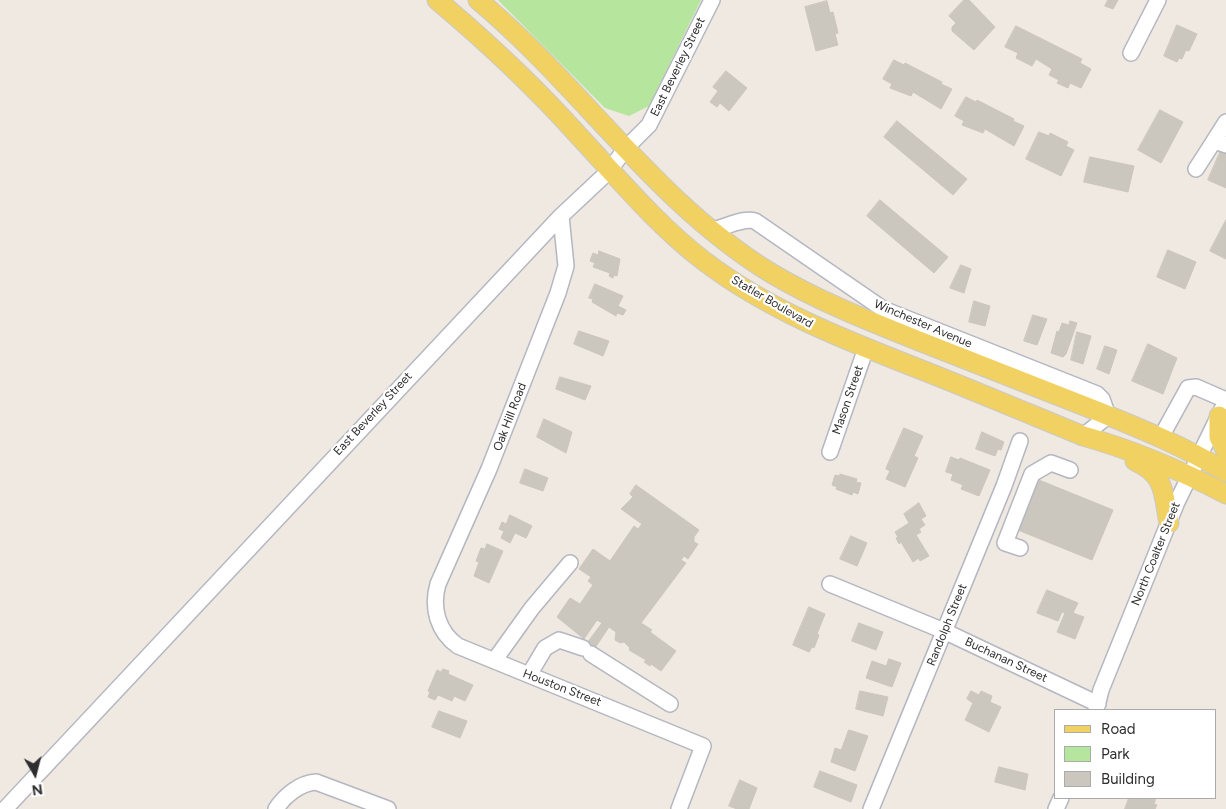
<!DOCTYPE html>
<html>
<head>
<meta charset="utf-8">
<style>
  body { margin:0 }
  #map { position:relative; width:1226px; height:809px; overflow:hidden; background:#efe9e1; font-family:Figtree,sans-serif }
  canvas { display:block }
  .legend { position:absolute; left:1054px; top:709px; width:162px; height:90px; box-sizing:border-box; background:#fff; border:1px solid #ababab; margin:0; padding:6px 9px; list-style:none; font-size:15px; color:#2e2e2e }
  .legend li { display:flex; align-items:center; gap:10px; height:25px }
  .legend b { width:25px; border:1px solid #ababab }
  .north { position:absolute; left:10px; top:749px; width:50px; height:50px; -webkit-text-stroke:4px #fff; paint-order:stroke; rotate:172deg; font-size:14px; font-weight:700; line-height:20px; text-align:center; color:#2e2e2e }
  .north::after { content:''; display:block; margin:auto; width:18px; height:22px; background:#2e2e2e; clip-path:polygon(50% 0,100% 100%,50% 72%,0 100%) }
</style>
</head>
<body>
<div id="map">
<canvas width="1226" height="809"></canvas>
<ul class="legend">
<li><b style="height:6px;background:#f2d163"></b>Road</li>
<li><b style="height:14px;background:#b6e59e"></b>Park</li>
<li><b style="height:14px;background:#cbc7bf"></b>Building</li>
</ul>
<div class="north">N</div>
</div>
<script>
const ctx = document.querySelector('canvas').getContext('2d');
ctx.lineJoin = 'round';
function paint(path, color) {
  ctx.fillStyle = color;
  ctx.fill(path, 'evenodd');
}
function stroke(path, color, width, dash) {
  ctx.strokeStyle = color;
  ctx.lineWidth = width;
  ctx.lineCap = dash ? 'butt' : 'round';
  ctx.setLineDash(dash || []);
  ctx.stroke(path);
}
function label(font, color, halo, rows, align = 'center') {
  ctx.font = font + ' Figtree,sans-serif';
  ctx.lineWidth = 4.5;
  ctx.setLineDash([]);
  ctx.textBaseline = 'middle';
  ctx.strokeStyle = halo;
  ctx.fillStyle = color;
  for (const [text, x, y, turn = 0] of rows) {
    ctx.save();
    ctx.translate(x, y);
    ctx.rotate((+turn || 0) * Math.PI / 180);
    ctx.textAlign = isNaN(turn) ? turn : align;
    if (halo) ctx.strokeText(text, 0, 0);
    ctx.fillText(text, 0, 0);
    ctx.restore();
  }
}
paint(new Path2D(`
  M 498,0 L 701,0 L 649,106 L 629,116 L 605,108 Z`), '#b6e59e');
const building = new Path2D(`
  M 964,0 L 969,0 L 995,27 L 974,50 L 952,31 L 952,27 L 956,23 L 949,16 Z
  M 1108,0 L 1118,0 L 1113,9 L 1105,6 Z
  M 827,1 L 830,13 L 833,12 L 838,33 L 835,34 L 838,45 L 816,51 L 805,7 Z
  M 1177,25 L 1197,34 L 1189,51 L 1186,50 L 1182,59 L 1179,58 L 1177,62 L 1164,56 Z
  M 1016,26 L 1082,59 L 1080,63 L 1091,69 L 1081,88 L 1070,83 L 1068,88 L 1057,83 L 1059,80 L 1049,75 L 1052,69 L 1036,59 L 1032,66 L 1016,58 L 1018,53 L 1005,47 Z
  M 894,60 L 904,65 L 905,63 L 942,82 L 941,84 L 952,89 L 941,109 L 913,92 L 911,96 L 890,88 L 892,84 L 883,79 Z
  M 726,71 L 747,88 L 729,111 L 720,103 L 717,107 L 710,102 L 718,91 L 713,87 Z
  M 966,97 L 976,102 L 977,100 L 1014,119 L 1013,121 L 1024,126 L 1014,146 L 985,129 L 983,133 L 962,125 L 964,121 L 955,116 Z
  M 1160,110 L 1183,122 L 1161,163 L 1138,150 Z
  M 897,121 L 967,179 L 953,195 L 884,137 Z
  M 1039,132 L 1049,136 L 1050,133 L 1068,142 L 1066,146 L 1074,150 L 1061,176 L 1026,159 Z
  M 1221,150 L 1226,152 L 1226,188 L 1208,180 Z
  M 1090,157 L 1134,166 L 1128,192 L 1084,182 Z
  M 880,200 L 948,257 L 934,273 L 867,216 Z
  M 1226,220 L 1226,259 L 1210,251 Z
  M 1168,250 L 1196,262 L 1185,289 L 1157,277 Z
  M 599,251 L 620,259 L 617,276 L 614,275 L 613,278 L 609,276 L 610,273 L 593,267 L 595,263 L 590,261 L 593,253 L 598,255 Z
  M 961,265 L 971,269 L 964,293 L 950,288 Z
  M 595,284 L 623,296 L 618,306 L 626,310 L 623,315 L 617,313 L 616,316 L 592,302 L 593,299 L 589,298 Z
  M 974,301 L 990,306 L 985,326 L 969,322 Z
  M 1033,315 L 1047,319 L 1037,345 L 1024,341 Z
  M 1070,321 L 1077,323 L 1066,354 L 1063,357 L 1051,353 L 1057,331 L 1059,332 L 1062,323 L 1069,325 Z
  M 579,331 L 609,341 L 603,356 L 574,344 Z
  M 1077,332 L 1091,336 L 1083,364 L 1071,360 Z
  M 1148,344 L 1177,358 L 1163,394 L 1132,381 Z
  M 1105,346 L 1117,350 L 1109,374 L 1097,369 Z
  M 560,377 L 591,386 L 585,400 L 556,389 Z
  M 544,419 L 572,432 L 566,453 L 537,437 Z
  M 904,428 L 923,436 L 914,456 L 918,458 L 905,487 L 886,479 L 890,471 L 886,469 Z
  M 982,432 L 1004,442 L 1001,450 L 998,449 L 995,456 L 976,449 Z
  M 951,457 L 959,460 L 960,458 L 990,470 L 979,496 L 961,489 L 963,485 L 951,480 L 953,474 L 946,472 Z
  M 525,469 L 548,478 L 543,491 L 520,483 Z
  M 840,474 L 857,479 L 856,482 L 861,483 L 858,494 L 853,492 L 852,495 L 836,489 L 837,487 L 832,485 L 835,475 L 840,476 Z
  M 1034,478 L 1113,510 L 1092,560 L 1013,528 Z
  M 636,485 L 699,530 L 694,537 L 694,542 L 698,544 L 688,559 L 684,556 L 681,560 L 686,563 L 641,623 L 652,630 L 650,632 L 676,651 L 661,671 L 651,664 L 650,666 L 644,662 L 646,660 L 629,650 L 630,648 L 624,642 L 620,643 L 615,640 L 616,632 L 609,627 L 589,657 L 581,651 L 602,623 L 597,620 L 584,639 L 557,617 L 570,598 L 580,604 L 593,585 L 588,581 L 591,577 L 579,569 L 593,549 L 610,561 L 634,526 L 638,529 L 642,524 L 621,509 L 633,497 L 630,494 Z
  M 919,503 L 926,516 L 921,519 L 925,525 L 919,529 L 921,532 L 916,535 L 929,556 L 920,561 L 919,558 L 913,562 L 901,542 L 899,544 L 896,538 L 898,537 L 895,532 L 909,523 L 904,514 Z
  M 510,515 L 532,526 L 526,538 L 515,533 L 510,543 L 501,538 L 504,531 L 499,529 L 502,522 L 506,524 Z
  M 851,536 L 867,543 L 857,566 L 840,559 Z
  M 487,544 L 503,551 L 489,583 L 474,576 L 479,562 L 476,561 L 481,548 L 485,549 Z
  M 1047,590 L 1078,603 L 1073,613 L 1084,617 L 1075,639 L 1057,632 L 1065,613 L 1062,612 L 1058,621 L 1037,613 Z
  M 809,607 L 825,614 L 817,634 L 819,635 L 814,648 L 812,647 L 809,652 L 793,645 Z
  M 859,623 L 883,632 L 876,650 L 852,641 Z
  M 889,659 L 901,663 L 892,687 L 866,678 L 872,661 L 886,666 Z
  M 443,669 L 449,671 L 448,674 L 473,685 L 465,701 L 454,696 L 452,701 L 438,695 L 435,700 L 428,697 L 430,692 L 428,691 L 437,670 L 441,672 Z
  M 860,691 L 888,697 L 883,716 L 856,709 Z
  M 971,691 L 979,695 L 981,691 L 992,696 L 990,702 L 1001,707 L 989,732 L 965,720 L 973,703 L 967,699 Z
  M 439,711 L 467,721 L 460,738 L 432,727 Z
  M 849,730 L 868,736 L 855,771 L 831,762 L 835,748 L 841,750 Z
  M 999,767 L 1028,774 L 1025,790 L 995,782 Z
  M 820,771 L 857,785 L 851,802 L 814,787 Z
  M 740,780 L 757,788 L 749,809 L 737,809 L 729,806 Z
  M 1129,798 L 1156,798 L 1154,804 L 1157,805 L 1155,809 L 1125,809 Z`);
paint(building, '#cbc7bf');
stroke(building, '#cbc5ba', 1);
const minor = new Path2D(`
  M 1131,53 L 1158,0
  M 1214,141 L 1226,122
  M 1196,169 L 1214,141 L 1226,145
  M 561,216 L 566,266 L 558,293 L 489,469 L 438,584 C 431,608 438,632 458,646 L 703,746 L 679,809
  M 711,230 C 725,228 743,217 755,221 L 883,309 L 1097,394 L 1102,399 L 1108,416 L 1083,436
  M 1161,437 L 1188,388 L 1196,387 L 1226,400
  M 830,452 L 866,348
  M 1020,548 L 1005,543 L 1032,474 L 1051,463 L 1070,470
  M 830,584 L 944,631 L 1098,704
  M 591,654 L 670,704
  M 494,661 L 532,608 L 570,563
  M 529,675 L 545,648 L 559,640 L 583,648
  M 1096,710 L 1101,690 L 1177,502 L 1226,401
  M 5,809 L 561,216 L 609,171 L 626,148 L 649,125 L 712,0
  M 276,809 C 284,796 300,783 316,782 L 388,809
  M 871,809 L 1004,486 L 1020,441
  M 1056,809 L 1061,798`);
const major = new Path2D(`
  M 437,0 C 487,42 534,86 578,135 C 618,178 657,225 704,261 C 772,313 853,343 932,374 C 982,394 1032,415 1083,436 C 1133,450 1180,470 1226,494
  M 478,0 C 581,86 655,202 771,273 C 818,301 869,321 919,341 C 975,363 1031,385 1087,407 C 1134,426 1182,445 1226,472
  M 1219,416 L 1219,437 L 1226,451
  M 1135,461 C 1166,475 1163,493 1169,523`);
stroke(minor, '#b4b7c1', 18);
stroke(major, '#c9c9c9', 21);
stroke(minor, '#fff', 15);
stroke(major, '#f2d163', 19);
label('12px', '#2e2e2e', '#fff', [
  ["East Beverley Street",678,67,-64],
  ["Statler Boulevard",772,302,30],
  ["Winchester Avenue",923,324,23],
  ["Mason Street",848,400,-71],
  ["East Beverley Street",373,414,-47],
  ["Oak Hill Road",510,417,-69],
  ["North Coalter Street",1156,554,-68],
  ["Randolph Street",947,625,-68],
  ["Buchanan Street",1006,660,25],
  ["Houston Street",562,688,21]
]);
</script>
</body>
</html>
